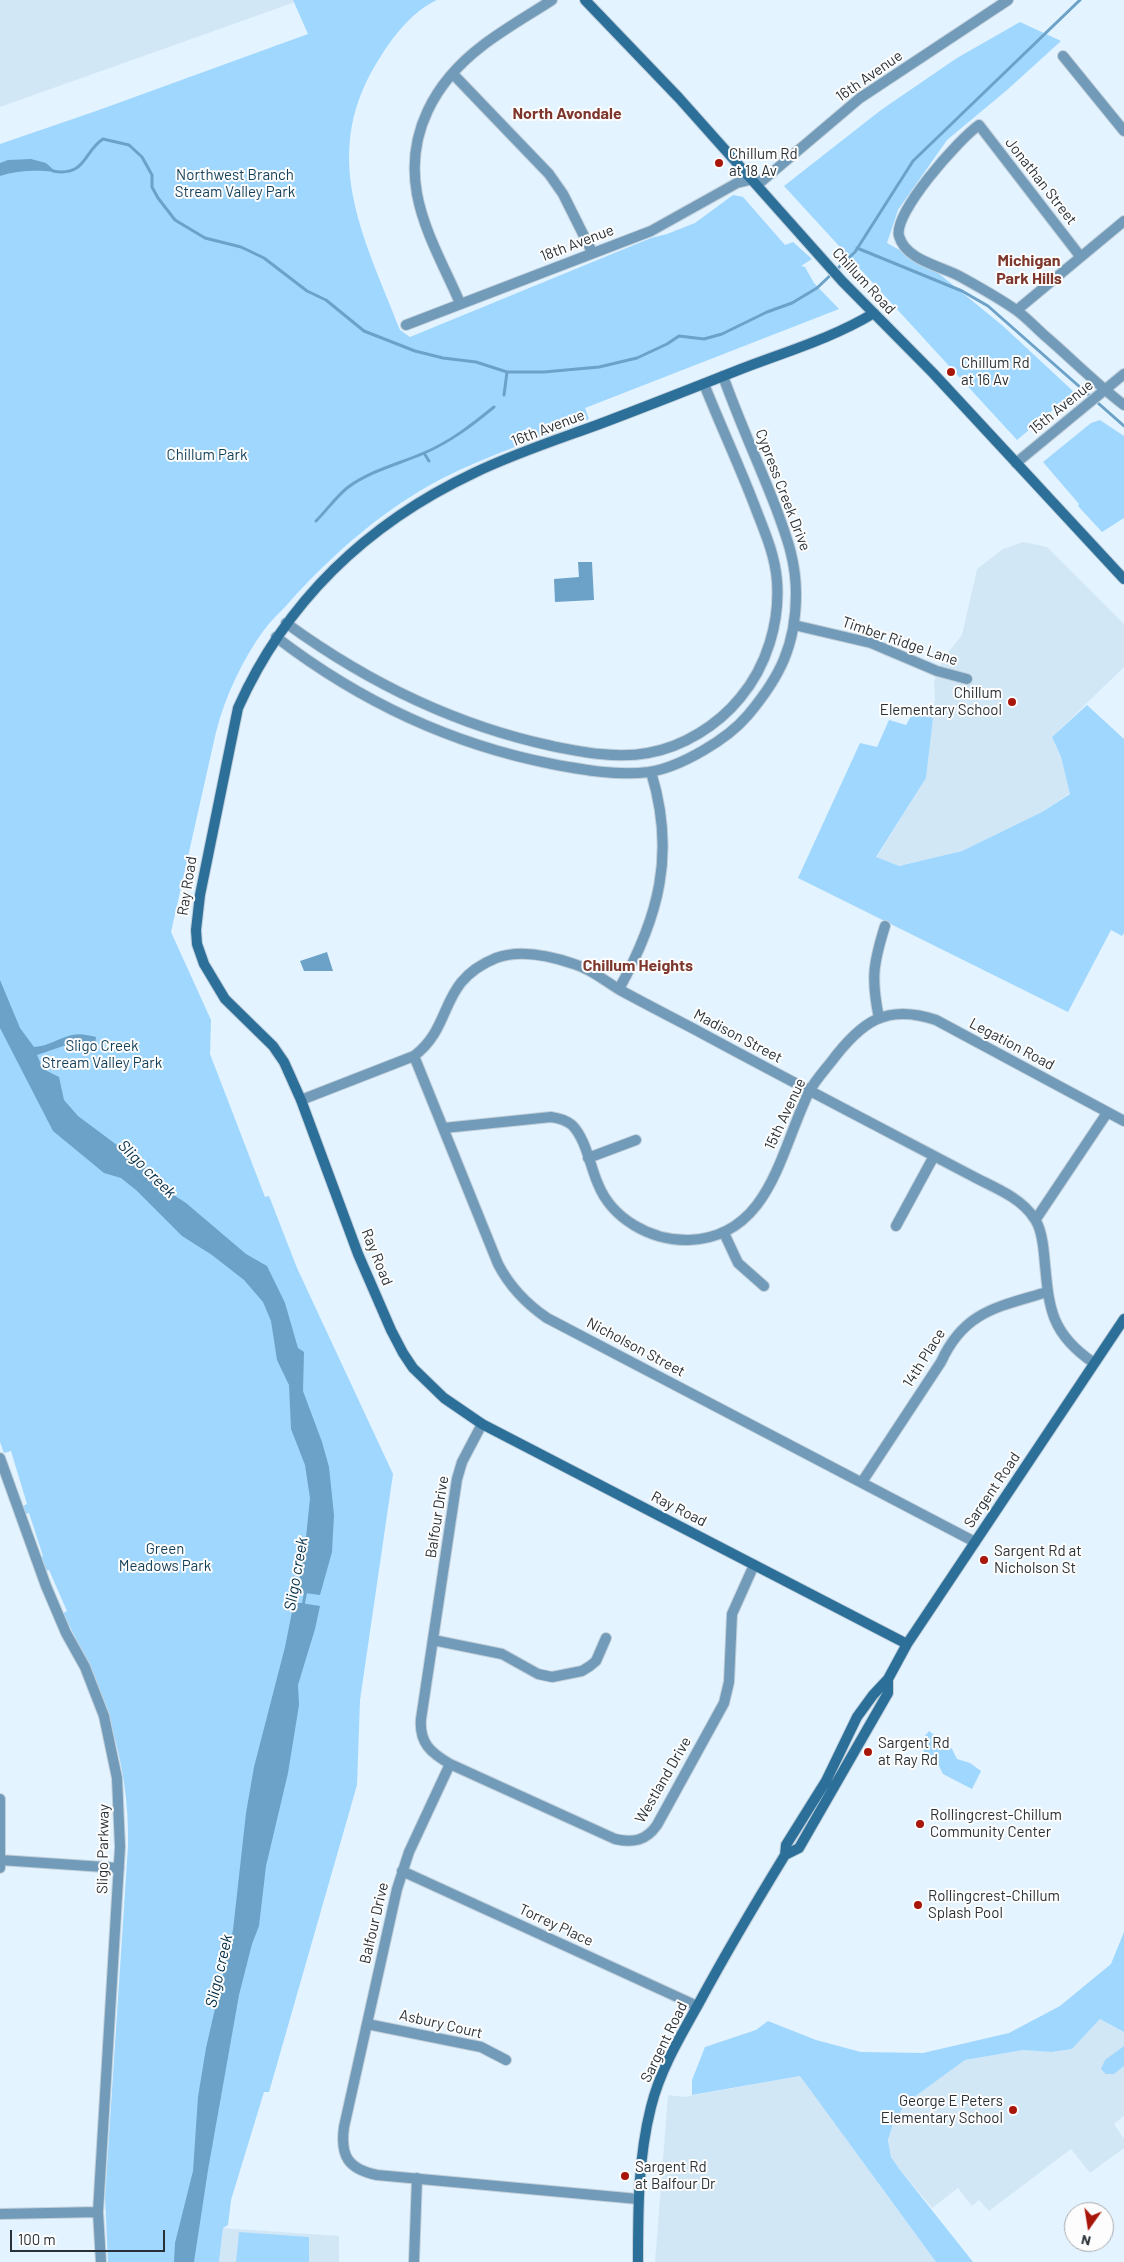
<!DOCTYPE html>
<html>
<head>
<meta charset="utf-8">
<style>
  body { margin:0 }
  #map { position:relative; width:1124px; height:2262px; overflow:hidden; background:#e3f3ff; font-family:Barlow,sans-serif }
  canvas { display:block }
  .north { position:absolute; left:1064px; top:2202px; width:50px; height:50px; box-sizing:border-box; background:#fdfdfd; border:1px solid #a8abae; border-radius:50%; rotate:193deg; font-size:14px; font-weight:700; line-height:20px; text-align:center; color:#293137 }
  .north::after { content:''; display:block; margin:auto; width:18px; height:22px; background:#a8160a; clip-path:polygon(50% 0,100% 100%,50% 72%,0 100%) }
  .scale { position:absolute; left:10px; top:2230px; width:155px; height:22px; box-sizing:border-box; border:2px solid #293137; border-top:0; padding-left:6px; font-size:15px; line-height:18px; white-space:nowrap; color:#293137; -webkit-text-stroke:4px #fdfdfd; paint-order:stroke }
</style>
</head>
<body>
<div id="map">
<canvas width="1124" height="2262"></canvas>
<div class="north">N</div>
<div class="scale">100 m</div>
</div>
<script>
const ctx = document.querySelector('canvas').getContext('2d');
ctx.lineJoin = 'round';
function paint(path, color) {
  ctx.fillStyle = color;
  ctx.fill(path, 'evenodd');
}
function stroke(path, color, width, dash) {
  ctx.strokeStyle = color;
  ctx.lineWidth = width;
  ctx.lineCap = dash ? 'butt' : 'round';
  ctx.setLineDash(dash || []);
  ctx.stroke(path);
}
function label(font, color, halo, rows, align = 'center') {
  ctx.font = font + ' Barlow,sans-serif';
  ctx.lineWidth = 4;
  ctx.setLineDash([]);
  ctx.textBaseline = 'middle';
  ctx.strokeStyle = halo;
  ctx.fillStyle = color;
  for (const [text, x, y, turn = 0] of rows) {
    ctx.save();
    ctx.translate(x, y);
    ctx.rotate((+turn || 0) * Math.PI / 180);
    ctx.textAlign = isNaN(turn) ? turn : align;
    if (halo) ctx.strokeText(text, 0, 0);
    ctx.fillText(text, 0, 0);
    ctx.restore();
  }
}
paint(new Path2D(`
  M 0,0 L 301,0 L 0,107 Z
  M 1023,542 L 1047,547 L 1124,624 L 1124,667 L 1052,737 L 1061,757 L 1070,793 L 1042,812 L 962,851 L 899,866 L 876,858 L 926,778 L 935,699 L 934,682 L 943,659 L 962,635 L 977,569 L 1003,549 Z
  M 1100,2019 L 1124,2032 L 1124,2116 L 1114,2124 L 1124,2139 L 1124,2148 L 1090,2173 L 1071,2149 L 989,2211 L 979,2200 L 972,2206 L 958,2188 L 932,2208 L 900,2170 L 891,2157 L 888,2140 L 893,2124 L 906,2103 L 965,2060 L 1023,2050 L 1051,2052 L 1072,2049 Z
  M 800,2076 L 936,2262 L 655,2262 L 668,2095 L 684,2097 Z
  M 223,2228 L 339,2236 L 339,2262 L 219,2262 Z`), '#d2e7f6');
paint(new Path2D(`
  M 293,0 L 437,0 C 414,10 394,35 381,56 C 317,153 363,235 400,330 L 410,337 L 651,238 L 667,234 L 695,223 L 733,195 L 743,197 L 785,245 L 793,242 L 812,259 L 801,266 L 805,267 L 814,283 L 839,309 L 585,408 L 589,419 C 540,438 488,455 441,479 C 384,509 335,552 292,599 C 283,610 272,619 264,630 C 242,660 225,697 216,732 L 171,932 L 211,1020 L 210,1054 L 265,1197 L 269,1196 L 297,1268 L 393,1474 L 360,1700 L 357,1785 L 269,2092 L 264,2092 L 231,2200 L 228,2225 L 223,2228 L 219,2262 L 108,2262 L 105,2197 L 128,1846 C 130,1758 102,1689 63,1613 L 67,1611 L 49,1570 L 44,1571 L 38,1558 L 43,1556 L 29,1513 L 24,1514 L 21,1507 L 27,1504 L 11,1451 L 4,1453 L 0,1442 L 0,144 L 99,110 L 308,34 Z
  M 1020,22 L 1061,41 L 1007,90 L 947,140 L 898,210 L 887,243 L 932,268 L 1003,326 L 1074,392 L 1017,440 L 784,186 L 881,110 L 957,58 Z
  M 1100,420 L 1124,436 L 1124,518 L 1102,532 L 1078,506 L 1079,504 L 1043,462 L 1091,423 Z
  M 1087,705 L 1124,739 L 1124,933 L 1122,936 L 1111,930 L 1068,1012 L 798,878 L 860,743 L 877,747 L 889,720 L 906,725 L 914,711 L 933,718 L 926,778 L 876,857 L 899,866 L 962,851 L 1042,812 L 1070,794 L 1061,757 L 1052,737 Z
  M 929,1731 L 952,1749 L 957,1759 L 970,1763 L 981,1771 L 972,1789 L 943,1774 L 937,1762 L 928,1761 L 920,1742 Z
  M 1124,1932 L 1124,2032 L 1100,2019 L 1072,2049 L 1051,2052 L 1023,2050 L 965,2060 L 906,2103 L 893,2124 L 888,2140 L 891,2157 L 900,2170 L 973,2262 L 936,2262 L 800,2076 L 692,2095 L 692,2080 L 705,2047 L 756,2030 L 768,2021 L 816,2040 L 861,2052 L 923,2053 L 1009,2033 L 1060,2006 L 1111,1964 Z
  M 1124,2046 L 1124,2066 L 1114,2074 L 1106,2074 L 1101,2069 L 1105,2060 Z
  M 239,2232 L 309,2237 L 309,2262 L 236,2262 Z`), '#a0d7fe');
paint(new Path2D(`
  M 31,159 L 46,163 L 56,172 C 36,170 19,170 0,176 L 0,163 L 8,160 Z
  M 578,562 L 592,562 L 594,600 L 555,602 L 554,579 L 579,577 Z
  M 327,952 L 333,971 L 304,971 L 300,961 Z
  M 0,980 L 20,1028 L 34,1047 C 49,1046 59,1038 72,1035 C 80,1033 88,1035 96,1037 L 95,1045 L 75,1042 L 37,1055 L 43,1069 L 59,1077 L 64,1100 L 78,1116 L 141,1163 L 169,1192 L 186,1203 L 246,1254 L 267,1266 L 285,1303 L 298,1348 L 304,1352 L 303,1391 L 322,1442 L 329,1467 L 334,1515 L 332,1552 L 320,1595 L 297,1592 L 305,1547 L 310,1498 L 305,1465 L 291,1429 L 289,1385 L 277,1360 L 271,1321 L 263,1302 L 244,1280 L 212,1255 L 182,1236 L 136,1190 L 121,1178 L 104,1173 L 53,1131 L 0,1028 Z
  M 294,1602 L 320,1606 L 315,1629 L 298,1685 L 299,1705 L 288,1773 L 266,1866 L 259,1926 L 252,1944 L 239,1995 L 208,2170 L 194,2262 L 174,2262 L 175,2243 L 193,2171 L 198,2097 L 206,2048 L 233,1930 L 246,1813 L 254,1767 L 285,1647 Z`), '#6ca2c8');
stroke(new Path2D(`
  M 53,171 C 86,177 83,152 103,139 L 129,145 L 142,157 L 152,175 L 152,187 L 158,198 L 175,220 L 205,238 L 241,247 L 264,258 L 307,291 L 326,300 L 364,331 L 415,351 L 443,358 L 476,362 L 507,372 L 544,372 L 599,367 L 637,358 L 667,344 L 679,336 L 704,339 L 722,334 L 767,312 L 792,303 L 817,288 L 855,252 L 913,161 L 1080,0
  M 857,248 L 962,291 L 988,306 L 1124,426
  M 504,395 L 507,372
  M 424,453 L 429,461
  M 316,521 C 326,511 336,497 347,488 C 369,471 399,464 424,453 C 450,442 472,425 494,407
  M 303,1606 L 306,1590`), '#6ca2c8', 3);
const street = new Path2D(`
  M 1063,56 L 1124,131
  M 453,74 L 549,174 L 563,194 L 592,252
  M 1080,256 L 979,125 C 959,139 893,213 899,236 C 906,261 942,266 961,277 C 979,287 999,298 1016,310 C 1026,317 1035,327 1044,335 C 1071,358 1096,384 1124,405
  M 460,303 C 445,268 424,232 417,194 C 406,133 435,82 482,46 C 504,29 529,15 552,0
  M 1017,310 L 1124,221
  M 406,325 L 651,231 L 737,183 L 754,179 L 762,181 L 860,98 L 1008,0
  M 1016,463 L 1124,374
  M 286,623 C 367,682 454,725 552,746 C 582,752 616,759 648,753 C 683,747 718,725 740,698 C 767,666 780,622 777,581 C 775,556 766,535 757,512 C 741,469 721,427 704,384
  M 794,625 L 871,643 L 937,671 L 967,679
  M 276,637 C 358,700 450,744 552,764 C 584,770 617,776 649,772 C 681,767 728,739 748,715 C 780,677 796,645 796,594 C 796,561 787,538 776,508 C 759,464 739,421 723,376
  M 619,989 C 659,917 676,853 651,772
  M 879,1018 C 871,979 873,964 885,926
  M 414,1056 L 498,1264 C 510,1287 525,1303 547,1318 L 975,1542
  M 301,1100 L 414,1056 C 455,1025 437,982 496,958 C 520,949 551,956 574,964 C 591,969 605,981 620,990 C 644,1003 669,1016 694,1029 C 788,1080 883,1129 978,1179 C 998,1189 1022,1199 1034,1218 C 1041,1227 1043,1243 1044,1254 C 1049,1305 1048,1332 1094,1363
  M 444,1128 L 551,1117 C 558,1118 566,1120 572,1125 C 586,1139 590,1166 598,1184 C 612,1219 651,1241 689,1240 C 770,1237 780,1151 809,1092 C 814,1082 823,1072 831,1062 C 861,1022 886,1003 936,1020 L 1124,1121
  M 588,1158 L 636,1140
  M 1036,1219 L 1107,1113
  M 896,1226 L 934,1156
  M 724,1233 L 738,1263 L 764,1286
  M 482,1424 L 462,1462 L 457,1479 L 421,1719 C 419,1743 431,1753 450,1764 L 615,1839 C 633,1843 646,1841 657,1825 L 724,1703 L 729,1682 L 732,1614 L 754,1565
  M 0,1458 L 46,1586 L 66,1633 L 85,1667 L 104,1716 L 117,1778 L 120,1847 L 98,2212 L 101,2262
  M 862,1482 L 941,1362 C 964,1311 998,1307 1047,1292
  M 433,1640 L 502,1654 L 538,1674 L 552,1677 L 582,1671 L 590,1666 L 596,1661 L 606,1638
  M 450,1764 L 409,1852 L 397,1889 L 344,2127 C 340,2156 348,2169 377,2175 L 638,2199
  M 0,1799 L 0,1868
  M 0,1860 L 119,1868
  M 402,1871 L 697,2006
  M 367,2024 L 481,2047 L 506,2060
  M 0,2214 L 98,2212
  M 414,2262 L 417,2178`);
const secondary = new Path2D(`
  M 585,0 L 679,98 L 842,281 L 933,373 L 1124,579
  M 874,313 C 833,338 785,352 741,369 C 693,388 645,407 597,425 C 556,440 513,454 474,473 C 368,523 286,601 238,708 L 200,895 L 196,930 L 197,944 L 204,964 L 225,999 L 273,1046 L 284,1062 L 301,1100 L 358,1254 L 391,1330 L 403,1353 L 413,1368 L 444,1398 L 482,1424 L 907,1644
  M 785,1855 L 799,1848 L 888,1693 L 888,1679
  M 638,2262 C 638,2210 638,2158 651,2107 C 660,2070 680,2037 699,2003 C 726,1953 755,1904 785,1855 L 786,1845 L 826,1781 L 857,1717 L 873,1695 L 888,1679 L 907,1644 L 1124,1319`);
stroke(street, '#c2d0db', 12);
stroke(secondary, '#c2d0db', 12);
stroke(street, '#719bb8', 10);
stroke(secondary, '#2c709a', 10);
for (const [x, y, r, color] of [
  [719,163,5,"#a8160a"],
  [951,372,5,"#a8160a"],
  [1012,702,5,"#a8160a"],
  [984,1560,5,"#a8160a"],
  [868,1752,5,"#a8160a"],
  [920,1824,5,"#a8160a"],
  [918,1905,5,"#a8160a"],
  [1013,2110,5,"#a8160a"],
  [625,2176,5,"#a8160a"]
]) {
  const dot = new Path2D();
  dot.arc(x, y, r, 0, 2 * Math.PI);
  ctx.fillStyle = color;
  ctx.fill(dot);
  stroke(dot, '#fdfdfd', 2);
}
label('15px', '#293137', '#fdfdfd', [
  ["16th Avenue",869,76,-35],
  ["Jonathan Street",1041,181,52],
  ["18th Avenue",577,243,-21],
  ["Chillum Road",864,281,47],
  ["15th Avenue",1061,407,-39],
  ["16th Avenue",548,428,-21],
  ["Cypress Creek Drive",783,490,69],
  ["Timber Ridge Lane",900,641,19],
  ["Ray Road",187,886,-81],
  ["Madison Street",738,1036,28],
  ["Legation Road",1012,1044,28],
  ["15th Avenue",785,1114,-65],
  ["Ray Road",377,1257,68],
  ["Nicholson Street",636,1347,28],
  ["14th Place",924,1358,-58],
  ["Sargent Road",992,1490,-56],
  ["Ray Road",679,1509,27],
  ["Balfour Drive",437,1517,-81],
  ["Westland Drive",663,1780,-60],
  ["Sligo Parkway",103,1849,-89],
  ["Balfour Drive",374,1923,-77],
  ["Torrey Place",556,1925,25],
  ["Asbury Court",441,2024,13],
  ["Sargent Road",664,2042,-64]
]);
label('15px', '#293137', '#fdfdfd', [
  ["Chillum Rd",729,154],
  ["at 18 Av",729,171],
  ["Chillum Rd",961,363],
  ["at 16 Av",961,380],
  ["Chillum",1002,693,"right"],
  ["Elementary School",1002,710,"right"],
  ["Sargent Rd at",994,1551],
  ["Nicholson St",994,1568],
  ["Sargent Rd",878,1743],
  ["at Ray Rd",878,1760],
  ["Rollingcrest-Chillum",930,1815],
  ["Community Center",930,1832],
  ["Rollingcrest-Chillum",928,1896],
  ["Splash Pool",928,1913],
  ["George E Peters",1003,2101,"right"],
  ["Elementary School",1003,2118,"right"],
  ["Sargent Rd",635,2167],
  ["at Balfour Dr",635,2184]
], 'left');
label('15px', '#133f59', '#fdfdfd', [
  ["Northwest Branch",235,175],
  ["Stream Valley Park",235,192],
  ["Chillum Park",207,455],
  ["Sligo Creek",102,1046],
  ["Stream Valley Park",102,1063],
  ["Green",165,1549],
  ["Meadows Park",165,1566]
]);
label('bold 16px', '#7d372d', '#fdfdfd', [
  ["North Avondale",567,114],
  ["Michigan",1029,261],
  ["Park Hills",1029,279],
  ["Chillum Heights",638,966]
]);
label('italic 16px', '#002d46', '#fdfdfd', [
  ["Sligo creek",147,1169,45],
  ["Sligo creek",296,1574,-80],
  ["Sligo creek",219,1971,-77]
]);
</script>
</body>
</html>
